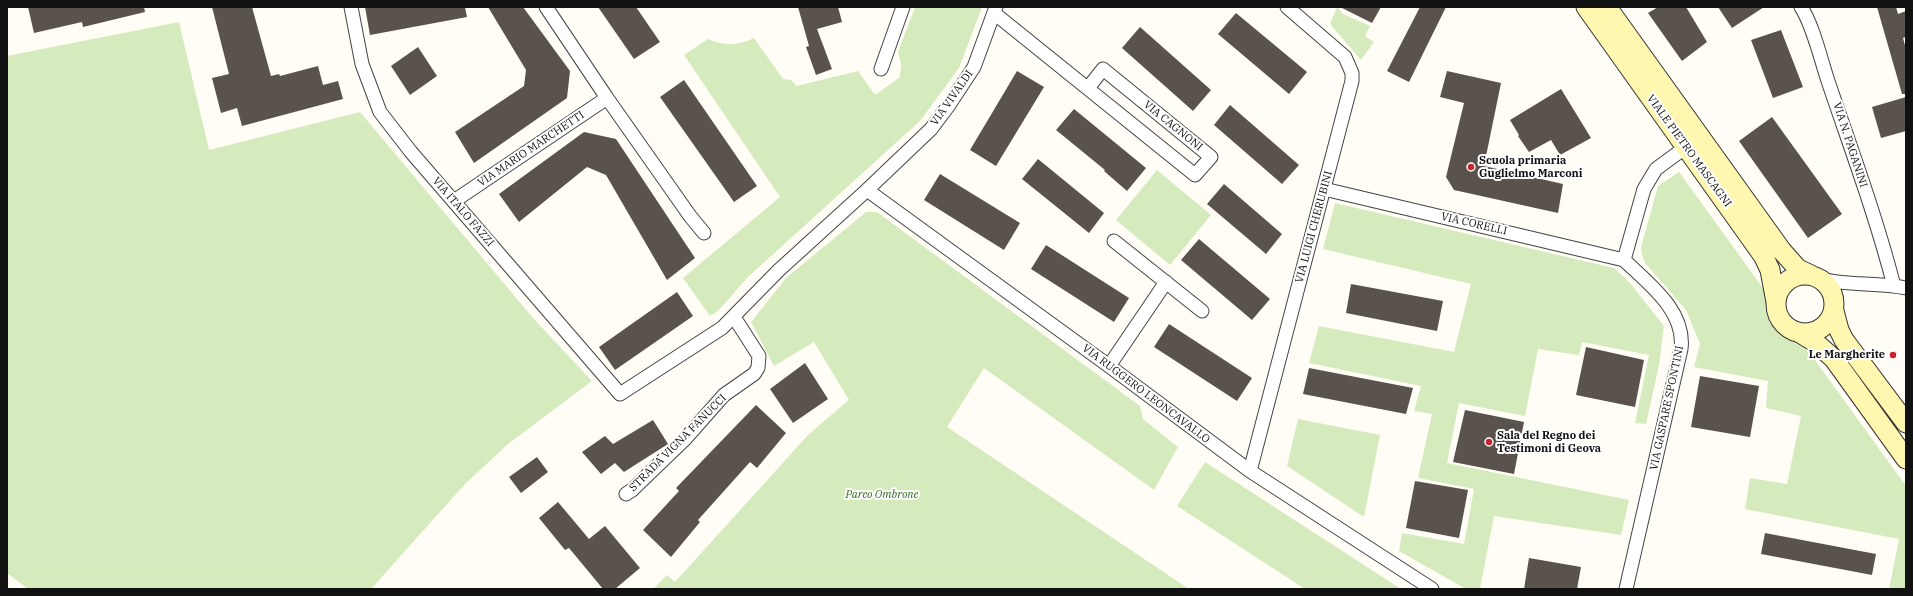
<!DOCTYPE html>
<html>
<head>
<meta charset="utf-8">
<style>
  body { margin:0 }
  #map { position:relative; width:1913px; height:596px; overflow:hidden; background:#fffdf5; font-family:"IBM Plex Serif",serif }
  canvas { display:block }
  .frame { position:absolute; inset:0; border:8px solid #111; pointer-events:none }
</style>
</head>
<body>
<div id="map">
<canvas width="1913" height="596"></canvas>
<div class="frame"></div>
</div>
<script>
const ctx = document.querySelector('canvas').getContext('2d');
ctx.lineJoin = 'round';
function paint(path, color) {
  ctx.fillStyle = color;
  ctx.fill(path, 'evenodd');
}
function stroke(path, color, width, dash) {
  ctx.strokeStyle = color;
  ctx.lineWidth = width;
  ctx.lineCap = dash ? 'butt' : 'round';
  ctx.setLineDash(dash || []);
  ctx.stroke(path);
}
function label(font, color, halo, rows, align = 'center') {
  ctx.font = font + ' "IBM Plex Serif",serif';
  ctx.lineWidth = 4;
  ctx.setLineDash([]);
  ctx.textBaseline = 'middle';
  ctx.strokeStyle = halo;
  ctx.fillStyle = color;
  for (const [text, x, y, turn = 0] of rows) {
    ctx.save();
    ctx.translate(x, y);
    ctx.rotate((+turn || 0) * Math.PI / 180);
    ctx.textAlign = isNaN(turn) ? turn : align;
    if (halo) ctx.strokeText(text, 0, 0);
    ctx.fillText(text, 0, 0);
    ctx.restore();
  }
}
paint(new Path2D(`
  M 915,7 L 982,7 L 959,68 L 920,121 L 748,277 L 718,311 L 710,316 L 683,278 L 780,197 L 684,55 L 708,39 C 724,46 738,46 754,38 L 783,79 L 791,80 L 797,86 L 858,71 L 875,95 L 900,77 L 901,64 L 898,52 Z
  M 1337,7 L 1343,14 L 1370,26 L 1365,36 L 1374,42 L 1361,60 L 1330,24 Z
  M 179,22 L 209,150 L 360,112 L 533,318 L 592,381 L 508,444 L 465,484 L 371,589 L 28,589 L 7,573 L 7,56 Z
  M 1157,170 L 1211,215 L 1170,265 L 1116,220 Z
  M 1679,172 L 1906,486 L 1906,589 L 1889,589 L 1899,539 L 1745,509 L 1750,478 L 1787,484 L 1801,416 L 1766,408 L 1768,381 L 1694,367 L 1700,344 L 1686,310 L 1645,263 L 1642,255 L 1641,247 L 1658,186 Z
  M 1335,203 L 1614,268 L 1630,283 L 1664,326 L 1659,365 L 1646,424 L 1635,423 L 1649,355 L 1582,342 L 1579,355 L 1538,349 L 1525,416 L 1459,403 L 1447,463 L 1629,500 L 1621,535 L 1494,516 L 1480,589 L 1466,589 L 1399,551 L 1402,533 L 1464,544 L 1474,489 L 1418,478 L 1432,414 L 1414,411 L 1421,386 L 1309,363 L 1319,326 L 1454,352 L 1471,284 L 1323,249 Z
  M 866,212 L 877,212 L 1140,406 L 1143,419 L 1178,447 L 1154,490 L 984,368 L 947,427 L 1189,589 L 653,589 L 667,575 L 675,582 L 809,434 L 849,400 L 814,342 L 774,366 L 751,322 L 786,278 Z
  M 1298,419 L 1380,435 L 1364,517 L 1287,466 Z
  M 1205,462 L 1401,589 L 1305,589 L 1177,506 Z`), '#d5ebbd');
paint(new Path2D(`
  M 28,7 L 144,7 L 145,12 L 83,27 L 82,22 L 34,33 Z
  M 212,7 L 252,7 L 271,76 L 279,74 L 280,76 L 318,66 L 323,85 L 338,81 L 343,99 L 242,126 L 237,108 L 221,113 L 212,78 L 229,74 Z
  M 365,7 L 465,7 L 467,17 L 370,35 Z
  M 488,7 L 523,7 L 570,71 L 567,98 L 474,163 L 455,132 L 524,86 L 526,70 Z
  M 598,7 L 636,7 L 660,42 L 634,59 Z
  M 798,7 L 838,7 L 842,22 L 817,29 L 832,69 L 816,75 L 806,47 L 809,46 Z
  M 1340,7 L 1381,7 L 1372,23 Z
  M 1420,7 L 1446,7 L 1409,82 L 1387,71 Z
  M 1658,7 L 1686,7 L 1707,42 L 1682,61 L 1648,13 Z
  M 1718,7 L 1764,7 L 1732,28 Z
  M 1877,7 L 1896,7 L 1898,14 L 1906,11 L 1906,37 L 1903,38 L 1906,49 L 1906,94 L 1902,94 Z
  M 1236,13 L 1307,72 L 1289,94 L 1218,34 Z
  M 1140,27 L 1211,90 L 1193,111 L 1122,48 Z
  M 1781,30 L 1803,87 L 1773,98 L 1751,40 Z
  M 418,47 L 437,76 L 410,95 L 391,66 Z
  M 1017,71 L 1044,87 L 996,166 L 970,150 Z
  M 1447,71 L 1501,83 L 1484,166 L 1563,184 L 1558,213 L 1454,190 L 1446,177 L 1464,103 L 1440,97 Z
  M 684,80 L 757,186 L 734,202 L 660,97 Z
  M 1561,89 L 1591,138 L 1560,155 L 1551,140 L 1529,152 L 1518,136 L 1519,135 L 1510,120 Z
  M 1906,97 L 1906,131 L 1881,138 L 1872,107 Z
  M 1230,105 L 1299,165 L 1282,184 L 1214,125 Z
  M 1074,109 L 1146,168 L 1127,191 L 1104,171 L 1105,170 L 1056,130 Z
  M 1772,117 L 1842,214 L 1808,238 L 1739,141 Z
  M 584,132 L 616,139 L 695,258 L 667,280 L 606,175 L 587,167 L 519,222 L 499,194 Z
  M 1038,159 L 1104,213 L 1089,233 L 1022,179 Z
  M 940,174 L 1020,223 L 1004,250 L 924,200 Z
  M 1224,184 L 1282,234 L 1266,254 L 1207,204 Z
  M 1199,239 L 1270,299 L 1252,320 L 1181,260 Z
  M 1046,245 L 1129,298 L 1114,322 L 1031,269 Z
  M 1351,284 L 1443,301 L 1437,331 L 1346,313 Z
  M 677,292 L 693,316 L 615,370 L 599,347 Z
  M 1169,324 L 1252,378 L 1237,401 L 1154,347 Z
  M 1586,347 L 1644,360 L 1635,407 L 1576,395 Z
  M 805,363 L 828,399 L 793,423 L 770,389 Z
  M 1309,368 L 1413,388 L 1406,414 L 1303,394 Z
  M 1700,376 L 1759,386 L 1750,437 L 1691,427 Z
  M 756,405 L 786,433 L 757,468 L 750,462 L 698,520 L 700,522 L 671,557 L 643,530 L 679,491 L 676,488 Z
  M 1465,410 L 1524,422 L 1514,474 L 1453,462 Z
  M 653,420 L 668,444 L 624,472 L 615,463 L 601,474 L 582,452 L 605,436 L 613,444 Z
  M 537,457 L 548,472 L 521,493 L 509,477 Z
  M 1415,481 L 1468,490 L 1459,538 L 1406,528 Z
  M 558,502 L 589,539 L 605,526 L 640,568 L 615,589 L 603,589 L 569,548 L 565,550 L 539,518 Z
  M 1765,533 L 1876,554 L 1872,575 L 1761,554 Z
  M 1529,558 L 1581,567 L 1577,589 L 1524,589 Z`), '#5a524d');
const street = new Path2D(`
  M 351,7 L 362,64 L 380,112 L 411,152 L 620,394 L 722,328 L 779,270 L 867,190 L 931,129 L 949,105 L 974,67 L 996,7
  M 546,7 L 607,98 L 690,216 L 704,233
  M 1801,7 C 1813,25 1821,60 1828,81 C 1851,149 1876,216 1894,286
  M 994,13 L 1195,175 L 1211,157 L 1103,69 L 1088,88
  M 881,69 L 903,7
  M 1324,189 L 1624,260 C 1649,284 1686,311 1681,349 L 1626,589
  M 867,190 L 1109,366 L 1250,471 L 1432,589
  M 454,201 L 607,98
  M 1114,241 L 1202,311
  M 1624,260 L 1644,189 L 1656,169 L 1686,147
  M 1820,279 C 1849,286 1878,282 1906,288
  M 1109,366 L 1166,282
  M 1250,471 L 1352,81 L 1352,73 L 1345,57 L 1287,7
  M 626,494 L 632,490 L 686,438 L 724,395 L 754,374 L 758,368 L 759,356 L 734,317`);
const secondary = new Path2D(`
  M 1586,7 L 1764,257 L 1770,270 L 1776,302
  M 1607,7 L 1782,251 L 1798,269 L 1811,275
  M1776 304a29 29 0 1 1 58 0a29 29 0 1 1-58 0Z
  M 1834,311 L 1839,330 L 1844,340 L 1906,423
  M 1800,333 L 1815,342 L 1834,359 L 1906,459`);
stroke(street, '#444', 15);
stroke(secondary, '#333', 21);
stroke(street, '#fff', 13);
stroke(secondary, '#fff6b0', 19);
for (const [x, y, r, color] of [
  [1471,167,4,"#c4262e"],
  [1893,355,4,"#c4262e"],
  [1489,442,4,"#c4262e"]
]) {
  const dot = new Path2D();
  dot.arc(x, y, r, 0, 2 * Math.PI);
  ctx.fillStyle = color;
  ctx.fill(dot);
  stroke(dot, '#fff', 1.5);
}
label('11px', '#111', '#fff', [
  ["VIA VIVALDI",952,98,-55],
  ["VIA CAGNONI",1173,126,39],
  ["VIA N. PAGANINI",1850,145,72],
  ["VIA MARIO MARCHETTI",531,149,-34],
  ["VIALE PIETRO MASCAGNI",1689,151,54],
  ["VIA ITALO FAZZI",463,212,49],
  ["VIA CORELLI",1474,224,13],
  ["VIA LUIGI CHERUBINI",1314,227,-75],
  ["VIA RUGGERO LEONCAVALLO",1146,394,37],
  ["VIA GASPARE SPONTINI",1667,408,-78],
  ["STRADA VIGNA FANUCCI",678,443,-45]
]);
label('bold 11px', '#111', '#fff', [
  ["Scuola primaria",1479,161],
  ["Guglielmo Marconi",1479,174],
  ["Le Margherite",1885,355,"right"],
  ["Sala del Regno dei",1497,436],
  ["Testimoni di Geova",1497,449]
], 'left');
label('italic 11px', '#2f6b1f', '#fff', [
  ["Parco Ombrone",882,495]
]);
</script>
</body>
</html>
